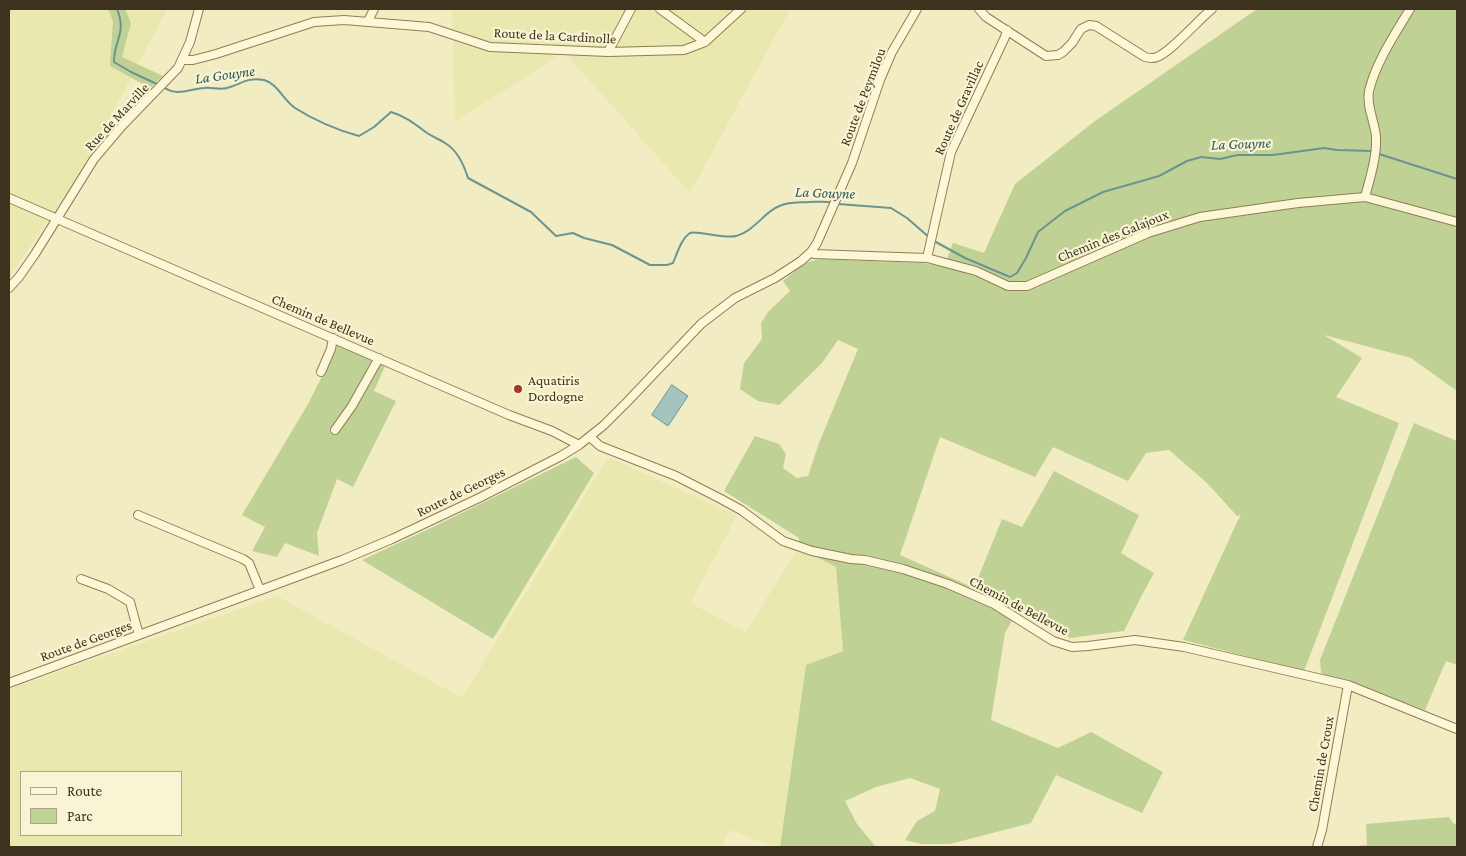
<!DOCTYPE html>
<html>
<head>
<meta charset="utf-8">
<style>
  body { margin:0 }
  #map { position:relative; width:1466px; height:856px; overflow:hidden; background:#f2ecc2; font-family:"Crimson Pro",serif }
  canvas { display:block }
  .frame { position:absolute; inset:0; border:10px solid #3c321d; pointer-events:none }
  .legend { position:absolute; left:20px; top:771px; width:162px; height:65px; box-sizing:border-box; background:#f9f4d3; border:1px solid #ada68a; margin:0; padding:6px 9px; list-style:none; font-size:15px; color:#3c321d }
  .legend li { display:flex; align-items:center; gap:10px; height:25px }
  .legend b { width:25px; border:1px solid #ada68a }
</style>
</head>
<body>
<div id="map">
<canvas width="1466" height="856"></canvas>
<div class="frame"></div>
<ul class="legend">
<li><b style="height:6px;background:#fcf7d6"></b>Route</li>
<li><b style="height:14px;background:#c0d195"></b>Parc</li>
</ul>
</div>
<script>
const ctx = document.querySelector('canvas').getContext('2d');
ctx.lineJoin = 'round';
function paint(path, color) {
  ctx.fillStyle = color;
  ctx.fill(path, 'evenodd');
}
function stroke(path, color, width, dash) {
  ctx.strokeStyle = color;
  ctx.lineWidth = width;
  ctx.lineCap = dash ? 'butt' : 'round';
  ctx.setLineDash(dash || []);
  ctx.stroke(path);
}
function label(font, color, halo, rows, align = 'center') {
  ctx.font = font + ' "Crimson Pro",serif';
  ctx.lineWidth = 4.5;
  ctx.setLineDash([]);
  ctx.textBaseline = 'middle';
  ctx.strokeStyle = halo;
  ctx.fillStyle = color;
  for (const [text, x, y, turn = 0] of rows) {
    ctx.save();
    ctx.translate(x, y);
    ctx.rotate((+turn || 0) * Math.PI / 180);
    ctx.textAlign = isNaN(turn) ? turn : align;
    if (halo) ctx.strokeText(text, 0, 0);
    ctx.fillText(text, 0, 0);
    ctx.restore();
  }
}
paint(new Path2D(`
  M 9,9 L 167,9 L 81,173 L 9,277 Z
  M 452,9 L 790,9 L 690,193 L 564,52 L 455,122 Z
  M 608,457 L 737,516 L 690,603 L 745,632 L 799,548 L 836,567 L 843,651 L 806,665 L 780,847 L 775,847 L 730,830 L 721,847 L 9,847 L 9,689 L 277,596 L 462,698 ZM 21,772 L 181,772 L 181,835 L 21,835 Z`), '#e8e8af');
paint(new Path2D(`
  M 108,9 L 125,9 L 131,23 L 122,57 L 163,76 L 150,88 L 110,66 L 113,21 Z
  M 1257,9 L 1457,9 L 1457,391 L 1411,358 L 1324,335 L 1362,358 L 1336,397 L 1399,423 L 1304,671 L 1183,640 L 1238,520 L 1241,515 L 1237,516 L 1207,483 L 1169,450 L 1146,453 L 1128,481 L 1053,447 L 1035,477 L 940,437 L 900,555 L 974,588 L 1002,519 L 1022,527 L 1054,471 L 1139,515 L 1121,553 L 1154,573 L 1142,595 L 1124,631 L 1070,638 L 1019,608 L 1005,633 L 991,720 L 1058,748 L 1091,732 L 1163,772 L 1142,813 L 1056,775 L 1031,823 L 950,844 L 921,844 L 905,840 L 917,821 L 935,811 L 940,789 L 910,778 L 876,787 L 845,801 L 857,824 L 876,847 L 780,847 L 806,665 L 843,651 L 836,567 L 799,548 L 799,538 L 724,491 L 755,436 L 779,444 L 786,454 L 783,468 L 797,478 L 808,476 L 819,443 L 858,349 L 838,340 L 822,363 L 779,405 L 758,401 L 740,389 L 744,363 L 762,339 L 761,323 L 768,312 L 790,291 L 783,281 L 805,263 L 819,259 L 923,263 L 944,267 L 953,243 L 984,253 L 1015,184 L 1095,121 Z
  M 338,345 L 385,366 L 374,391 L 396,401 L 353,487 L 337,479 L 317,533 L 319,556 L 285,543 L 277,557 L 252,551 L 265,527 L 242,515 L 308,404 Z
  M 1414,423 L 1457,441 L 1457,665 L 1446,661 L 1425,710 L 1328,676 L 1321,673 L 1320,660 Z
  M 576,457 L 594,473 L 493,639 L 362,560 L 431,528 Z
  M 1449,817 L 1454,824 L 1457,824 L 1457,847 L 1347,847 L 1367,845 L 1366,824 Z`), '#c0d195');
const water = new Path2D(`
  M 672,385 L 688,396 L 668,426 L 652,415 Z`);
paint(water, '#a5c4c0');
stroke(water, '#6a9491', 1);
stroke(new Path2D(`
  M 117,9 C 127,34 114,39 114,62 L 131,72 L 159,85
  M 163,87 C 178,97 189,89 204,88 C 211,87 219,90 227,88 C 242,84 246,77 264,80 C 277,83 284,101 295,108 C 314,120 337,130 359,136 L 374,127 L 391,112 C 405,116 415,124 427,133 C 433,137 439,139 445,143 C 457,150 464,165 468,178 L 531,212 L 556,236 L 573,233 L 584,238 L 612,245 L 650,265 L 667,265 L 673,263 C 677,254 681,239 690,233 C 696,230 723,239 736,236 C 748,233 758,222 767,214 C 782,201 792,203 810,202 C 818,202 826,201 833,203
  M 1379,154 L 1457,179
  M 838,204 L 891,208 L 907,218 L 930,238
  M 934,241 L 965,258 L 1010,277 L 1017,273 L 1026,258 L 1038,232 L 1065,211 L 1103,192 L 1159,176 L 1187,161 L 1201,157 L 1220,159 L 1238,155 L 1273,155 L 1324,148 L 1337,150 L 1372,151`), '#6a9491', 2);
const minor = new Path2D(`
  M 660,9 L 705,42
  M 979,9 L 986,17 L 1046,56 L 1058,55 L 1063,52 L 1072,43 L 1081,29 L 1089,25 L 1096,26 L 1145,57 C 1149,58 1153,59 1157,57 C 1172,51 1198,20 1212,9
  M 368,21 L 374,9
  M 608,52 L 631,9
  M 183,60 L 193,60 L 216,54 L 314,22 L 344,20 L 429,27 L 490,47 L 608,52 L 684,50 L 705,42 L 741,9
  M 1365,197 C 1370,178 1377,157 1376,137 C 1375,122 1366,106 1369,91 C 1376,62 1395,34 1410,9
  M 9,198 L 509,415 L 552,431 L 579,445
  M 811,252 L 814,254 L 927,258 L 976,271 L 1008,286 L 1027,286 L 1148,233 L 1200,217 L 1298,203 L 1365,197 L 1457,222
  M 927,258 L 951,152 L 1005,37 L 1007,30
  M 9,288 L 19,277 L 35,254 L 94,159 L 122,126 L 178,68 L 190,42 L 199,9
  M 321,372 L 331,349 L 333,338
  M 335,430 L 352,406 L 379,358
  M 590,437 L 600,446 L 676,476 L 721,499 L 741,510 L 783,541 L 812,551 L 851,559 L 865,560 L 903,569 L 948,584 L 994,604 L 1053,641 L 1072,647 L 1088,646 L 1135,640 L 1184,647 L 1348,685 L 1457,729
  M 138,515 L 243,559 L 249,563 L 260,590
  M 81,579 L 108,589 L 130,602 L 139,635
  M 9,683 L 342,560 L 392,539 L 479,498 L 561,456 L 579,445 L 604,425 L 628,401 L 701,324 L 735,298 L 775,278 L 801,261 L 811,252 L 817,243 L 852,163 L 880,80 L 892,52 L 917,9
  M 1317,847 L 1322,830 L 1348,685`);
stroke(minor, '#8e7e57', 10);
stroke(minor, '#fcf7d6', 8);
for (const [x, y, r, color] of [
  [518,389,5,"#a33722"]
]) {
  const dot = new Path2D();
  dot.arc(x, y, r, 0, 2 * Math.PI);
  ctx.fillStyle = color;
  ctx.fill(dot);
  stroke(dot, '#f9f4d3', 2);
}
label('14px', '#3c321d', '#f9f4d3', [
  ["Route de la Cardinolle",555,36,3],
  ["Route de Peymilou",863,97,-69],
  ["Route de Gravillac",959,108,-66],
  ["Rue de Marville",117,117,-47],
  ["Chemin des Galajoux",1113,236,-22],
  ["Chemin de Bellevue",323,320,23],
  ["Route de Georges",461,492,-26],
  ["Chemin de Bellevue",1019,606,28],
  ["Route de Georges",86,641,-20],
  ["Chemin de Croux",1321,764,-80]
]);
label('14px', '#3c321d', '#f9f4d3', [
  ["Aquatiris",528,381],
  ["Dordogne",528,397]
], 'left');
label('italic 15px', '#2b585d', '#f9f4d3', [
  ["La Gouyne",225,75,-8],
  ["La Gouyne",1241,144,-2],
  ["La Gouyne",825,193,2]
]);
</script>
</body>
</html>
